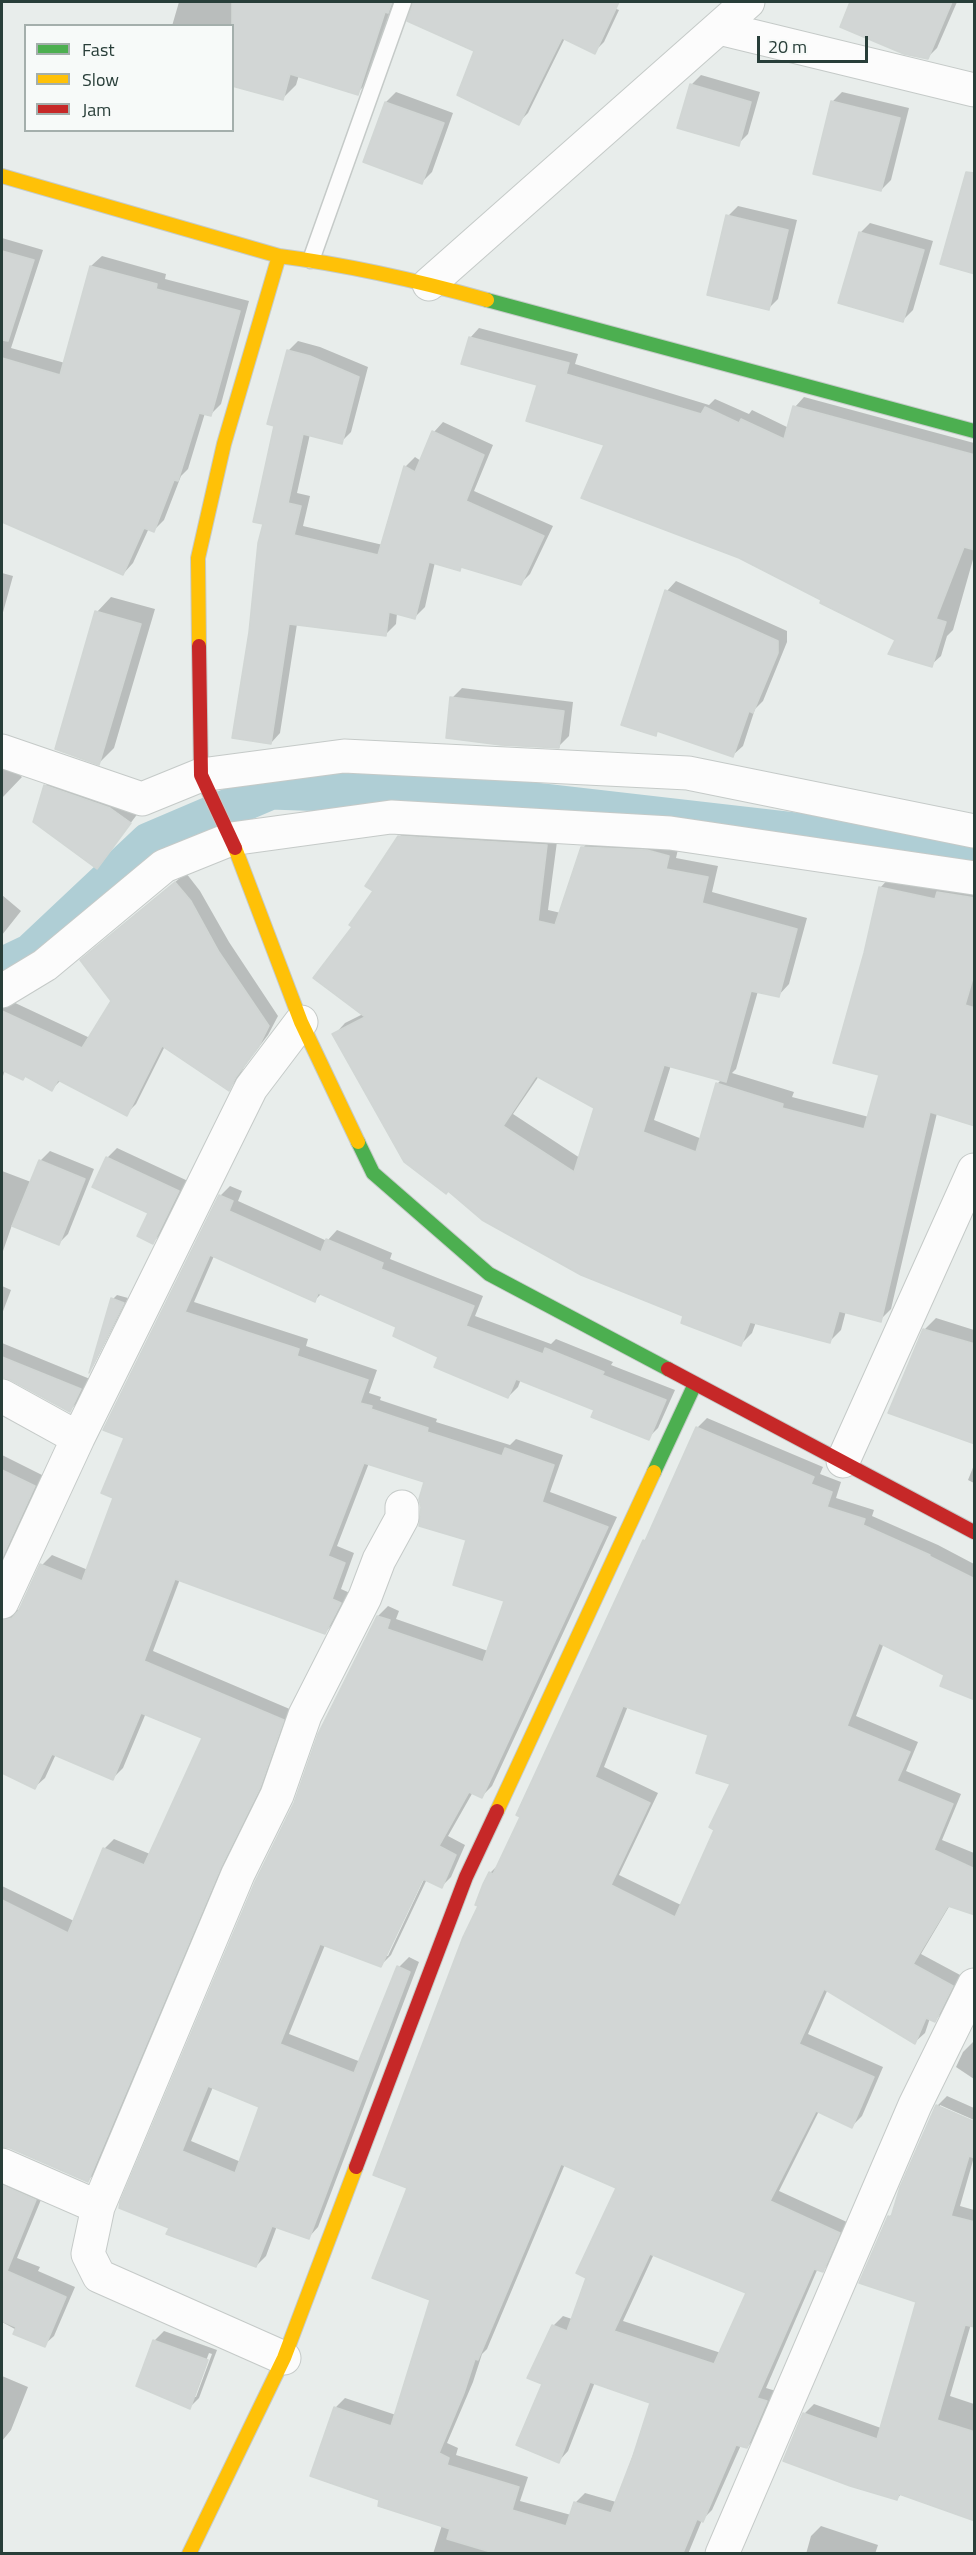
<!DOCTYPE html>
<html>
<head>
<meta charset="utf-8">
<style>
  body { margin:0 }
  #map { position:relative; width:976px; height:2555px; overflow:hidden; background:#e8edeb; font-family:"Titillium Web",sans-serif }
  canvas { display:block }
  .frame { position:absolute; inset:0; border:3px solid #283e39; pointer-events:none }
  .legend { position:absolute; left:24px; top:24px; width:210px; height:108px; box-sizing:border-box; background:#f7faf9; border:2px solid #a4afac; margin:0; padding:8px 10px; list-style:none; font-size:18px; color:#283e39 }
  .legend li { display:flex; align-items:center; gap:12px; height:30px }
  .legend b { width:30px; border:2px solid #a4afac }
  .scale { position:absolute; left:757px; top:36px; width:111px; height:27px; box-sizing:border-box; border:3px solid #283e39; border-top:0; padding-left:8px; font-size:18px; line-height:21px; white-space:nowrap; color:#283e39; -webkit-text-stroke:4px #f7faf9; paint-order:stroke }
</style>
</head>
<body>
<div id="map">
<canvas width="976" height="2555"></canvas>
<div class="frame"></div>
<ul class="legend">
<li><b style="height:8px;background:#4caf50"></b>Fast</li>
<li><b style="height:8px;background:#ffc107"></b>Slow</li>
<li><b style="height:8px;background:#c62828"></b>Jam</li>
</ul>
<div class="scale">20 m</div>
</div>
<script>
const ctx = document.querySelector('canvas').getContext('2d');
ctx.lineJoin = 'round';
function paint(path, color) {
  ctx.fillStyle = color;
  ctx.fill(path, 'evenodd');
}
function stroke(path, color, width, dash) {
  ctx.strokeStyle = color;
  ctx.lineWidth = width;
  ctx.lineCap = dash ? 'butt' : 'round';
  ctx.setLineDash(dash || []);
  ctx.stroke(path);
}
paint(new Path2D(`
  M 179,2 L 396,2 L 371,79 L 357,93 L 299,75 L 296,85 L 282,99 L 232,26 L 172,26 Z
  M 422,2 L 599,2 L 619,10 L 604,42 L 594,52 L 565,38 L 528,113 L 518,123 L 476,50 L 413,22 Z
  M 852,2 L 957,2 L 937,48 L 927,58 L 842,26 Z
  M 701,75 L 760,92 L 748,134 L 738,144 L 691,85 Z
  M 396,92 L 453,113 L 432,172 L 422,182 L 386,102 Z
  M 842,92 L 909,108 L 891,180 L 881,190 L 832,102 Z
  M 738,206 L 797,220 L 778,299 L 768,309 L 728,216 Z
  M 870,223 L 933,241 L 913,310 L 903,320 L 860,233 Z
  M 2,238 L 43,250 L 11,348 L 65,363 L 91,266 L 102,256 L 166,274 L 165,279 L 249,301 L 221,404 L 211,414 L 205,413 L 188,469 L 181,476 L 164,520 L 154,530 L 149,528 L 133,563 L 123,574 L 2,520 Z
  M 479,328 L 578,354 L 575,364 L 709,405 L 715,399 L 749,414 L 752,410 L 789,428 L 795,407 L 804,397 L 974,443 L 974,556 L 953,630 L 947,636 L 941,656 L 931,665 L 897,639 L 823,599 L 606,444 L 539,384 L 470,338 Z
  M 298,341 L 320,347 L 368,367 L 351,432 L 341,442 L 310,434 L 297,493 L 310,496 L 303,526 L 383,545 L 405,467 L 415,457 L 421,461 L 434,432 L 443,422 L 493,445 L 474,491 L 553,526 L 530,574 L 520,584 L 463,566 L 460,569 L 435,562 L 425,607 L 415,617 L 397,613 L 396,624 L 386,634 L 297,624 L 280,733 L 271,743 L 250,632 L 257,555 L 265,523 L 276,425 L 288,351 Z
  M 2,573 L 13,576 L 2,616 Z
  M 676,581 L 787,631 L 787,642 L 763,701 L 755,709 L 743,746 L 733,755 L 659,730 L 655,735 L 667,591 Z
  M 111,597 L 155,609 L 114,748 L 99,763 L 97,612 Z
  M 462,688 L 573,702 L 569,736 L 559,746 L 452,698 Z
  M 2,758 L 22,777 L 2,798 Z
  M 55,776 L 139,812 L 97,867 L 45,786 Z
  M 410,826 L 558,834 L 548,910 L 561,913 L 583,848 L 594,836 L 679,845 L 676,858 L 718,866 L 712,892 L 807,918 L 789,984 L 778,996 L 758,991 L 736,1069 L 732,1073 L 794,1092 L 792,1097 L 869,1117 L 880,1073 L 866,954 L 880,888 L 891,876 L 974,885 L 974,1125 L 937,1113 L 891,1309 L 880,1320 L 846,1311 L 841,1330 L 830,1341 L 756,1322 L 752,1333 L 741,1344 L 685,1315 L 334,1035 L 345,1023 L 363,1014 L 354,927 L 375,891 L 399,837 ZM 671,1065 L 722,1079 L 718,1083 L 702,1139 L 654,1120 ZM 539,1076 L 596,1107 L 580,1158 L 513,1114 Z
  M 186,873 L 200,891 L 229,942 L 278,1016 L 268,1035 L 245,1065 L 238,1079 L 228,1089 L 165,1046 L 136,1104 L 126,1114 L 61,1080 L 52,1089 L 26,1075 L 23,1078 L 5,1070 L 2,1079 L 2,1001 L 11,1001 L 90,1038 L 112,1001 L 92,951 Z
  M 2,895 L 21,911 L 2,935 Z
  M 117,1148 L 188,1181 L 163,1232 L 153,1242 L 150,1212 L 94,1187 L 107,1158 Z
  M 50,1151 L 94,1169 L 68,1234 L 58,1244 L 12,1225 L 2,1254 L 2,1171 L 31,1182 L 40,1161 Z
  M 230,1186 L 242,1191 L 238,1201 L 327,1241 L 337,1230 L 392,1253 L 390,1259 L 483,1296 L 475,1316 L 551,1344 L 556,1339 L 613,1362 L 611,1365 L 675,1390 L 658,1428 L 648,1438 L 596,1409 L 521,1379 L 518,1387 L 508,1397 L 440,1356 L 398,1326 L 322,1293 L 315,1300 L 214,1256 L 194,1302 L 308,1339 L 306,1346 L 377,1370 L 369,1393 L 381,1397 L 380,1400 L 437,1419 L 436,1422 L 510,1445 L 516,1439 L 563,1455 L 550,1492 L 617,1517 L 492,1786 L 482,1796 L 473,1792 L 448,1836 L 465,1845 L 451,1877 L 441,1887 L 427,1879 L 391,1955 L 381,1965 L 325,1945 L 289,2034 L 361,2062 L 399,1967 L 409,1957 L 419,1962 L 318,2227 L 309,2237 L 277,2226 L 266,2256 L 256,2266 L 121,2207 L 378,1616 L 388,1606 L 399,1611 L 396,1619 L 488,1651 L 506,1600 L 468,1539 L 426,1481 L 369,1463 L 337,1546 L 354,1553 L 341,1589 L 350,1593 L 335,1622 L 325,1632 L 180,1579 L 153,1651 L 292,1710 L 269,1776 L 98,2171 L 88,2180 L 9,2146 L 2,2145 L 2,1886 L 74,1921 L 104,1849 L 114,1839 L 150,1854 L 205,1738 L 146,1713 L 123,1768 L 113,1778 L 56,1754 L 45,1778 L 35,1787 L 2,1772 L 2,1607 L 14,1611 L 21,1609 L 42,1565 L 52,1555 L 88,1570 L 220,1196 ZM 425,1871 L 427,1873 L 388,1956 L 385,1956 ZM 213,2087 L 261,2106 L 241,2162 L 191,2141 Z
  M 2,1286 L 11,1290 L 2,1314 Z
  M 117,1295 L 128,1298 L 92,1368 L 113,1299 Z
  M 936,1318 L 974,1330 L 974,1442 L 924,1330 Z
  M 2,1343 L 90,1379 L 80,1400 L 70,1410 L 11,1378 L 2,1376 Z
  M 707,1418 L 823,1467 L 820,1474 L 841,1482 L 836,1498 L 874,1510 L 872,1516 L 938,1545 L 974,1564 L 974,1698 L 946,1674 L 884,1643 L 856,1716 L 918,1742 L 906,1771 L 961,1794 L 942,1840 L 974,1853 L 974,1914 L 950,1905 L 921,1954 L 962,1976 L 945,2010 L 935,2020 L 930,2018 L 925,2033 L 915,2042 L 828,1989 L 808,2034 L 883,2067 L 862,2116 L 852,2126 L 819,2111 L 779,2191 L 849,2223 L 833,2260 L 823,2270 L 818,2268 L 766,2388 L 776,2391 L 757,2437 L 747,2447 L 741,2445 L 712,2510 L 702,2520 L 688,2554 L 433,2554 L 442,2525 L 381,2499 L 335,2408 L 345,2398 L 396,2415 L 432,2300 L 409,2187 L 485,1885 L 490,1873 L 500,1863 L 697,1428 ZM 628,1706 L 710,1734 L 732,1783 L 716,1829 L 681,1905 L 619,1875 L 658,1793 L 604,1767 ZM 565,2164 L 618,2187 L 572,2319 L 563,2316 L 553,2326 L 544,2383 L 559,2461 L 568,2451 L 595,2382 L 652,2402 L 616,2502 L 585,2493 L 575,2503 L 571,2515 L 520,2501 L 528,2477 L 456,2455 L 458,2448 L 447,2443 L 473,2382 L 482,2354 L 487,2349 ZM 654,2254 L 748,2292 L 721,2353 L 623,2321 Z
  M 2,1455 L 44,1476 L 2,1567 Z
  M 974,1465 L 974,1483 L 968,1480 Z
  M 973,2042 L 974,2043 L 974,2079 L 956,2067 L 963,2052 Z
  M 947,2096 L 974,2108 L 974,2120 L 940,2105 L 940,2108 L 974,2157 L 960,2206 L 974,2210 L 974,2325 L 971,2324 L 950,2396 L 974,2404 L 974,2519 L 902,2493 L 897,2499 L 804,2414 L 814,2404 L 881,2428 L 918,2301 L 889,2217 L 894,2212 L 937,2106 Z
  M 2,2170 L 45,2190 L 17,2258 L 40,2267 L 38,2271 L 75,2287 L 54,2336 L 44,2345 L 2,2322 Z
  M 164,2331 L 217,2350 L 199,2398 L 189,2408 L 154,2341 ZM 209,2353 L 212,2354 L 196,2397 L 192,2397 Z
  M 2,2376 L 28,2387 L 11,2430 L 2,2441 Z
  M 821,2526 L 878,2545 L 875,2554 L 806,2554 L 811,2536 Z`), '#0003');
stroke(new Path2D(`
  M 2,967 L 31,953 L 149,842 L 271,790 L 501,798 L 866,840 L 974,857`), '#afced5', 39);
const building = new Path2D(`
  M 232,2 L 392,2 L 388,13 L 385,12 L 358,95 L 290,74 L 283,100 L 232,86 Z
  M 413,2 L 619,2 L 595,54 L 562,38 L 519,125 L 457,95 L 474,51 L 407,21 Z
  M 850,2 L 952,2 L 928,59 L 904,54 L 840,27 Z
  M 690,84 L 751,102 L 739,146 L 677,128 Z
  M 831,101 L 900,118 L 881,191 L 813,174 Z
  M 385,102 L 444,123 L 422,184 L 363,162 Z
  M 966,172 L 975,173 L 975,274 L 940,264 Z
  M 726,215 L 788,230 L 769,310 L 707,295 Z
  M 859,232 L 924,250 L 903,322 L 838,303 Z
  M 2,251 L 34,260 L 8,341 L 2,340 Z
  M 90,266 L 157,284 L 156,289 L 240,311 L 211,416 L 199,413 L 178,481 L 174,480 L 154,532 L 144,528 L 123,575 L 2,522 L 2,358 L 60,375 Z
  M 469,337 L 569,363 L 566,374 L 701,414 L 705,407 L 739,423 L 741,419 L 784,439 L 793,406 L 975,455 L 975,550 L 964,547 L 936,619 L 946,622 L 932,667 L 888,654 L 895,640 L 820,603 L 821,600 L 739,558 L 581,498 L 604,445 L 526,421 L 537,385 L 461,364 Z
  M 287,350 L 310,356 L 359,377 L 342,444 L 303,434 L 288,503 L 301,506 L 294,535 L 378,555 L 404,466 L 415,472 L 432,431 L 484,455 L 466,501 L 544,536 L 521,585 L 461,567 L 460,571 L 429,562 L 415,619 L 389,612 L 386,636 L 289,624 L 271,744 L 232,738 L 249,632 L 258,543 L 263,524 L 253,522 L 274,426 L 267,424 Z
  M 665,590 L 778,641 L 778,653 L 753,713 L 749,711 L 733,757 L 657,731 L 656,736 L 621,725 Z
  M 95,611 L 141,624 L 99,765 L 55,749 Z
  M 450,697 L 564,711 L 559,748 L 501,745 L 446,738 Z
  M 44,785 L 110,808 L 131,823 L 97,869 L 33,822 Z
  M 398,836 L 547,845 L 538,921 L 555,925 L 581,847 L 647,850 L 669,856 L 666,869 L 708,877 L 702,903 L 797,929 L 779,997 L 751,991 L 726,1082 L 664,1065 L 643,1132 L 696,1152 L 716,1083 L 783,1104 L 782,1108 L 864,1129 L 879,1075 L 833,1063 L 864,953 L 879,887 L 935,899 L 937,892 L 975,898 L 975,971 L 965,1005 L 975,1008 L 975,1126 L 930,1112 L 881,1322 L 839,1311 L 830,1343 L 750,1322 L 741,1346 L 681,1323 L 683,1316 L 581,1275 L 482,1220 L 448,1191 L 446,1194 L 404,1162 L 332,1034 L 365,1017 L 313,978 L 352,927 L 349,925 L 373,891 L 365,886 ZM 536,1076 L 594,1108 L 574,1172 L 503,1126 Z
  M 175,882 L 191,901 L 219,952 L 269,1026 L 259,1046 L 236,1077 L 229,1091 L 162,1046 L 127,1116 L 58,1080 L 52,1091 L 25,1076 L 23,1080 L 2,1070 L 2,1011 L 82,1048 L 111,1001 L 80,960 Z
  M 106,1157 L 179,1191 L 153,1244 L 137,1236 L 148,1213 L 92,1187 Z
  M 39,1160 L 85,1179 L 59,1245 L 12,1226 Z
  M 219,1195 L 233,1201 L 229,1211 L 321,1252 L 326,1239 L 383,1263 L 381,1269 L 474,1306 L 466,1326 L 543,1354 L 545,1348 L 604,1372 L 602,1375 L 666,1400 L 649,1440 L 591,1417 L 594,1410 L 516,1379 L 508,1398 L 434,1367 L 438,1357 L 393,1336 L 396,1327 L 318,1293 L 315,1302 L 210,1255 L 185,1312 L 299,1349 L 297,1356 L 368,1380 L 360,1403 L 372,1406 L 371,1409 L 428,1428 L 427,1432 L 502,1456 L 505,1448 L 554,1465 L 542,1502 L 608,1527 L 482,1798 L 469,1792 L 439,1846 L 456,1855 L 442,1888 L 423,1879 L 381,1967 L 320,1944 L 280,2044 L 354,2073 L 397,1966 L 410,1972 L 309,2239 L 272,2226 L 256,2267 L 166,2234 L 169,2228 L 119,2208 L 120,2202 L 255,1882 L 294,1803 L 318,1734 L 377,1616 L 390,1620 L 387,1629 L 483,1662 L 504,1601 L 453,1585 L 466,1540 L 419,1526 L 421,1507 L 419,1499 L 424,1482 L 364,1463 L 328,1556 L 345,1563 L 332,1599 L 341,1603 L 325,1634 L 175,1579 L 144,1661 L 284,1720 L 260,1788 L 221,1867 L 88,2182 L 10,2148 L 2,2147 L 2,1900 L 68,1933 L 103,1848 L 144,1865 L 202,1738 L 141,1713 L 113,1780 L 52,1754 L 35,1789 L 2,1773 L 2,1620 L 12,1618 L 19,1610 L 40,1564 L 82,1581 L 113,1498 L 101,1493 L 124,1438 L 103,1430 ZM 208,2086 L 259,2107 L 235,2173 L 182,2151 Z
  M 111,1298 L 124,1303 L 89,1373 Z
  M 923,1329 L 975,1344 L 975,1444 L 888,1413 Z
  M 2,1357 L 81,1389 L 70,1412 L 11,1380 L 2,1377 Z
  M 696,1427 L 814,1477 L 811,1484 L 832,1492 L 827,1507 L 865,1519 L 863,1525 L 930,1555 L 929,1556 L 975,1579 L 975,1700 L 940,1686 L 944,1675 L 879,1643 L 847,1726 L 910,1752 L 897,1781 L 953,1804 L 934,1850 L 975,1869 L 975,1915 L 948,1906 L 913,1964 L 953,1986 L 935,2022 L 926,2018 L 915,2044 L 824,1989 L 799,2044 L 874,2077 L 852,2128 L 816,2111 L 770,2201 L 840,2233 L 823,2272 L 814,2269 L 757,2398 L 767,2401 L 747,2448 L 736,2445 L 703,2522 L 697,2519 L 683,2553 L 494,2553 L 447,2539 L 450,2529 L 378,2506 L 379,2500 L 310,2476 L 334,2407 L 391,2426 L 430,2300 L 372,2278 L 407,2188 L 373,2175 L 463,1937 L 478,1906 L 475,1905 L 483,1884 L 489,1872 L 493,1874 L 520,1817 L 516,1815 L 643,1540 L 645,1541 ZM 623,1706 L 708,1735 L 696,1773 L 730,1784 L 709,1827 L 714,1830 L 675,1917 L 611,1885 L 650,1803 L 595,1777 ZM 561,2164 L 616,2188 L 576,2273 L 586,2278 L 567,2331 L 552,2325 L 527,2378 L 542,2384 L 516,2445 L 559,2463 L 590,2382 L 650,2403 L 633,2456 L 611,2513 L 574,2502 L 566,2526 L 512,2510 L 519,2487 L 447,2465 L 449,2458 L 439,2453 L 464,2393 L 475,2359 L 478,2360 ZM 650,2254 L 746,2293 L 714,2364 L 614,2331 Z
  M 2,1470 L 35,1486 L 2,1558 Z
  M 936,2105 L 975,2122 L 975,2158 L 969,2156 L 951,2216 L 975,2222 L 975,2327 L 965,2325 L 937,2420 L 975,2432 L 975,2521 L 899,2494 L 897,2500 L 850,2486 L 783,2461 L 803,2413 L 877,2439 L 916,2302 L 859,2283 L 888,2216 L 891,2217 L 900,2187 Z
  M 2,2185 L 36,2200 L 7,2271 L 66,2297 L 45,2347 L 13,2334 L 16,2327 L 2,2321 Z
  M 153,2340 L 208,2360 L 190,2409 L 136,2386 Z`);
paint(building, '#d2d6d5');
stroke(building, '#d1d6d4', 1.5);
const lane = new Path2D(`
  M 311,260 L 403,2`);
const street = new Path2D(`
  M 719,28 L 974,90
  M 429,284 L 748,2
  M 2,751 L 142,799 L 201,775 L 344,756 L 688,773 L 974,831
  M 2,991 L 45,965 L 164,866 L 231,839 L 391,817 L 670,833 L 974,878
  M 2,1396 L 78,1438
  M 843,1461 L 974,1170
  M 2,1602 L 78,1438 L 251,1088 L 301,1022
  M 2,2165 L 98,2207
  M 284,2358 L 99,2276 L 88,2254 L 98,2207 L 238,1874 L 277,1795 L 305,1715 L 365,1597 L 379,1560 L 402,1518 L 402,1507
  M 722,2554 L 915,2105 L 974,1985`);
const fast = new Path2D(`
  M 487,300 L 974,431
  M 358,1142 L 373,1173 L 489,1274 L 668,1369
  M 654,1472 L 695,1384`);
const slow = new Path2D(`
  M 2,176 L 279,256 C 349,265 419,281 487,300
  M 199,646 L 198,558 L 224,444 L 279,256
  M 235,848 L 301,1022 L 358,1142
  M 497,1811 L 654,1472
  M 189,2554 L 284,2358 L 356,2167`);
const jam = new Path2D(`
  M 199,646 L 201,775 L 235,848
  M 668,1369 L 974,1532
  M 356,2167 L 466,1877 L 497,1811`);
stroke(lane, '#c5cac8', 19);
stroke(street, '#c5cac8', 35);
stroke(fast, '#c5cbc9', 16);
stroke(slow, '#c5cbc9', 16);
stroke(jam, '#c5cbc9', 16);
stroke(lane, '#fcfcfc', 16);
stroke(street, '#fcfcfc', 33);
stroke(fast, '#4caf50', 14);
stroke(slow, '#ffc107', 14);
stroke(jam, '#c62828', 14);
</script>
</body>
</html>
